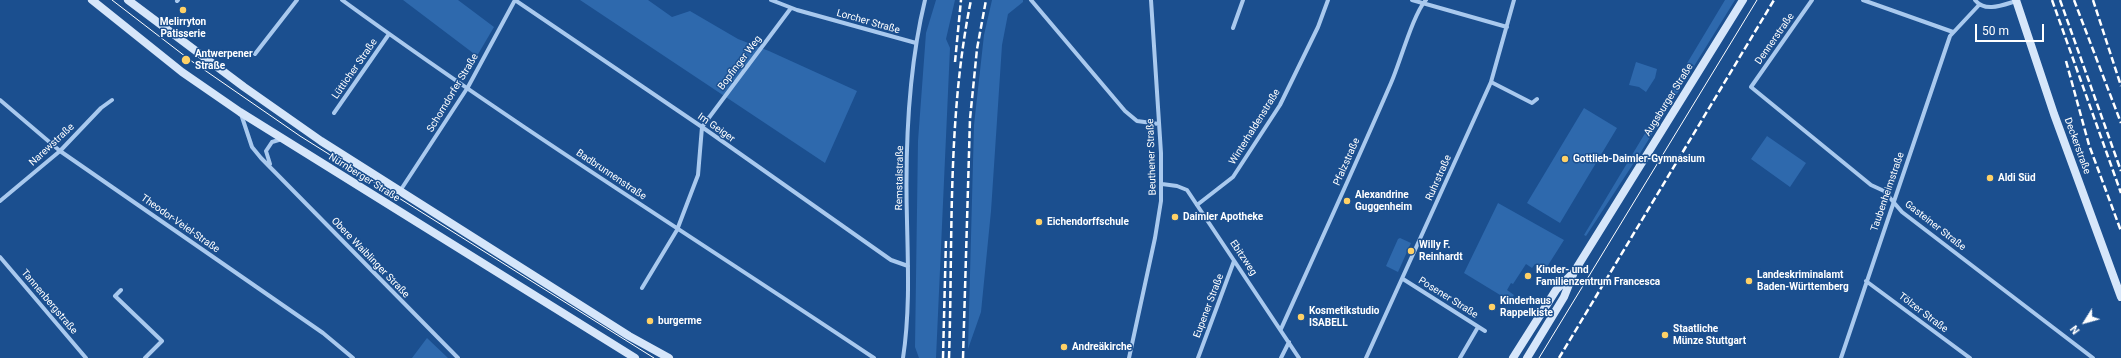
<!DOCTYPE html>
<html>
<head>
<meta charset="utf-8">
<style>
  body { margin:0 }
  #map { position:relative; width:2121px; height:358px; overflow:hidden; background:#1b4f8f; font-family:Roboto,sans-serif }
  canvas { display:block }
  .north { position:absolute; left:2065px; top:302px; width:40px; height:40px; -webkit-text-stroke:3px #1b4f8f; paint-order:stroke; rotate:233deg; font-size:11px; font-weight:700; line-height:16px; text-align:center; color:#fff }
  .north::after { content:''; display:block; margin:auto; width:14px; height:18px; background:#fff; clip-path:polygon(50% 0,100% 100%,50% 72%,0 100%) }
  .scale { position:absolute; left:1975px; top:24px; width:69px; height:18px; box-sizing:border-box; border:2px solid #fff; border-top:0; padding-left:5px; font-size:12px; line-height:14px; white-space:nowrap; color:#fff; -webkit-text-stroke:3px #1b4f8f; paint-order:stroke }
</style>
</head>
<body>
<div id="map">
<canvas width="2121" height="358"></canvas>
<div class="north">N</div>
<div class="scale">50 m</div>
</div>
<script>
const ctx = document.querySelector('canvas').getContext('2d');
ctx.lineJoin = 'round';
function paint(path, color) {
  ctx.fillStyle = color;
  ctx.fill(path, 'evenodd');
}
function stroke(path, color, width, dash) {
  ctx.strokeStyle = color;
  ctx.lineWidth = width;
  ctx.lineCap = dash ? 'butt' : 'round';
  ctx.setLineDash(dash || []);
  ctx.stroke(path);
}
function label(font, color, halo, rows, align = 'center') {
  ctx.font = font + ' Roboto,sans-serif';
  ctx.lineWidth = 3;
  ctx.setLineDash([]);
  ctx.textBaseline = 'middle';
  ctx.strokeStyle = halo;
  ctx.fillStyle = color;
  for (const [text, x, y, turn = 0] of rows) {
    ctx.save();
    ctx.translate(x, y);
    ctx.rotate((+turn || 0) * Math.PI / 180);
    ctx.textAlign = isNaN(turn) ? turn : align;
    if (halo) ctx.strokeText(text, 0, 0);
    ctx.fillText(text, 0, 0);
    ctx.restore();
  }
}
paint(new Path2D(`
  M 403,0 L 458,0 L 494,27 L 477,56 Z
  M 580,0 L 648,0 L 672,17 L 690,11 L 738,39 L 769,51 L 857,91 L 825,163 Z
  M 936,0 L 955,0 L 946,39 L 950,48 L 936,358 L 919,358 L 915,347 L 918,141 L 926,33 Z
  M 992,0 L 1023,0 L 1023,2 L 1008,14 L 1002,45 L 991,211 L 981,312 L 968,349 L 974,125 L 984,35 Z
  M 1725,0 L 1735,0 L 1639,155 L 1586,236 L 1584,235 Z
  M 1636,62 L 1657,69 L 1655,78 L 1646,92 L 1639,87 L 1629,85 Z
  M 1584,108 L 1617,128 L 1560,223 L 1527,203 Z
  M 1767,136 L 1806,163 L 1790,187 L 1751,159 Z
  M 1498,203 L 1564,240 L 1545,270 L 1535,264 L 1532,268 L 1526,264 L 1513,284 L 1511,283 L 1507,290 L 1514,295 L 1510,301 L 1464,273 Z
  M 1400,238 L 1411,243 L 1398,272 L 1386,266 L 1398,239 Z
  M 427,338 L 448,358 L 412,358 Z`), '#2e69ad');
stroke(new Path2D(`
  M 342,0 C 515,126 696,239 874,358
  M 515,0 L 702,127 L 891,260 L 908,266
  M 771,0 L 797,10 L 916,43
  M 1031,0 L 1125,111 L 1137,121 L 1159,124
  M 1412,0 L 1507,27
  M 1812,0 L 1751,87 L 1871,185 L 1884,191 L 1902,212 L 2093,358
  M 1863,0 L 1953,32
  M 1975,0 C 1985,13 2003,5 2016,1
  M 177,1 L 178,0
  M 1233,28 L 1243,0
  M 255,54 L 297,0
  M 1491,82 L 1532,103 L 1537,99
  M 0,100 L 60,151 L 323,333 L 353,358
  M 334,113 L 389,34
  M 241,114 L 252,147 L 261,158 L 458,358
  M 270,164 L 266,151 L 272,142 L 282,139
  M 1162,184 L 1177,186 L 1187,190 L 1299,358
  M 400,191 L 468,87 L 515,0
  M 0,201 L 60,151 L 101,108 L 112,100
  M 1197,205 L 1233,177 L 1280,105 L 1318,27 L 1328,0
  M 0,257 L 86,358
  M 1403,279 L 1485,331
  M 1866,281 L 1970,358
  M 642,288 L 677,230 L 698,175 L 702,127 L 791,8
  M 121,290 L 115,296 L 162,341 L 145,358
  M 1281,329 C 1318,247 1355,166 1391,83 C 1400,63 1413,14 1426,0
  M 903,358 C 910,312 908,267 907,221 C 905,149 908,70 925,0
  M 1129,358 L 1155,238 L 1161,201 L 1161,153 L 1151,0
  M 1198,358 L 1234,261
  M 1281,358 L 1289,342
  M 1366,358 L 1491,82 L 1514,0
  M 1460,358 L 1478,327
  M 1841,358 L 1950,36 L 1979,5`), '#a9c9ee', 4);
stroke(new Path2D(`
  M 92,0 L 182,72 L 240,112 L 635,358
  M 128,0 L 244,87 L 321,141 L 629,336 L 669,358
  M 2016,0 L 2054,114 L 2121,297
  M 1513,358 L 1556,290 L 1570,276
  M 1527,358 L 1564,297 L 1574,272 L 1743,0`), '#d6e6fa', 8);
stroke(new Path2D(`
  M 112,0 L 190,60 L 300,136 L 654,358
  M 1539,358 L 1757,0`), '#fff', 1);
stroke(new Path2D(`
  M 2052,0 L 2121,193
  M 2060,0 L 2121,171
  M 2074,0 L 2121,123
  M 2093,0 L 2121,86
  M 2066,61 L 2089,145 L 2121,231
  M 955,62 L 961,0
  M 943,358 L 946,239
  M 949,358 C 953,239 947,117 971,0
  M 963,358 L 970,119 L 977,49 L 986,0
  M 1559,358 L 1774,0`), '#fff', 2.5, [7, 3]);
for (const [x, y, r, color] of [
  [183,10,4,"#ffd166"],
  [186,60,5,"#ffd166"],
  [1565,159,4,"#ffd166"],
  [1990,178,4,"#ffd166"],
  [1347,201,4,"#ffd166"],
  [1175,217,4,"#ffd166"],
  [1039,222,4,"#ffd166"],
  [1411,251,4,"#ffd166"],
  [1528,276,4,"#ffd166"],
  [1749,281,4,"#ffd166"],
  [1492,307,4,"#ffd166"],
  [1301,317,4,"#ffd166"],
  [650,321,4,"#ffd166"],
  [1665,335,4,"#ffd166"],
  [1064,347,4,"#ffd166"]
]) {
  const dot = new Path2D();
  dot.arc(x, y, r, 0, 2 * Math.PI);
  ctx.fillStyle = color;
  ctx.fill(dot);
  stroke(dot, '#1b4f8f', 1.5);
}
label('bold 10px', '#fff', '#1b4f8f', [
  ["Melirryton",183,22,"center"],
  ["Patisserie",183,34,"center"],
  ["Antwerpener",195,54],
  ["Straße",195,66],
  ["Gottlieb-Daimler-Gymnasium",1573,159],
  ["Aldi Süd",1998,178],
  ["Alexandrine",1355,195],
  ["Guggenheim",1355,207],
  ["Daimler Apotheke",1183,217],
  ["Eichendorffschule",1047,222],
  ["Willy F.",1419,245],
  ["Reinhardt",1419,257],
  ["Kinder- und",1536,270],
  ["Familienzentrum Francesca",1536,282],
  ["Landeskriminalamt",1757,275],
  ["Baden-Württemberg",1757,287],
  ["Kinderhaus",1500,301],
  ["Rappelkiste",1500,313],
  ["Kosmetikstudio",1309,311],
  ["ISABELL",1309,323],
  ["burgerme",658,321],
  ["Staatliche",1673,329],
  ["Münze Stuttgart",1673,341],
  ["Andreäkirche",1072,347]
], 'left');
label('10px', '#fff', '#1b4f8f', [
  ["Lorcher Straße",868,22,16],
  ["Dennerstraße",1775,39,-55],
  ["Bopfinger Weg",740,63,-53],
  ["Lütticher Straße",355,69,-55],
  ["Schorndorfer Straße",453,93,-59],
  ["Augsburger Straße",1669,100,-58],
  ["Winterhaldenstraße",1255,127,-58],
  ["Im Geiger",716,128,35],
  ["Narewstraße",52,145,-43],
  ["Deckerstraße",2077,146,70],
  ["Beuthener Straße",1152,157,-92],
  ["Pfalzstraße",1347,162,-66],
  ["Badbrunnenstraße",611,175,34],
  ["Nürnberger Straße",364,178,32],
  ["Remstalstraße",900,178,-89],
  ["Ruhrstraße",1439,178,-66],
  ["Taubenheimstraße",1888,192,-71],
  ["Theodor-Veiel-Straße",180,224,35],
  ["Gasteiner Straße",1935,226,38],
  ["Obere Waiblinger Straße",370,258,46],
  ["Ebitzweg",1243,258,56],
  ["Posener Straße",1448,298,32],
  ["Tannenbergstraße",49,302,50],
  ["Eupener Straße",1209,306,-69],
  ["Tölzer Straße",1923,313,37]
]);
</script>
</body>
</html>
